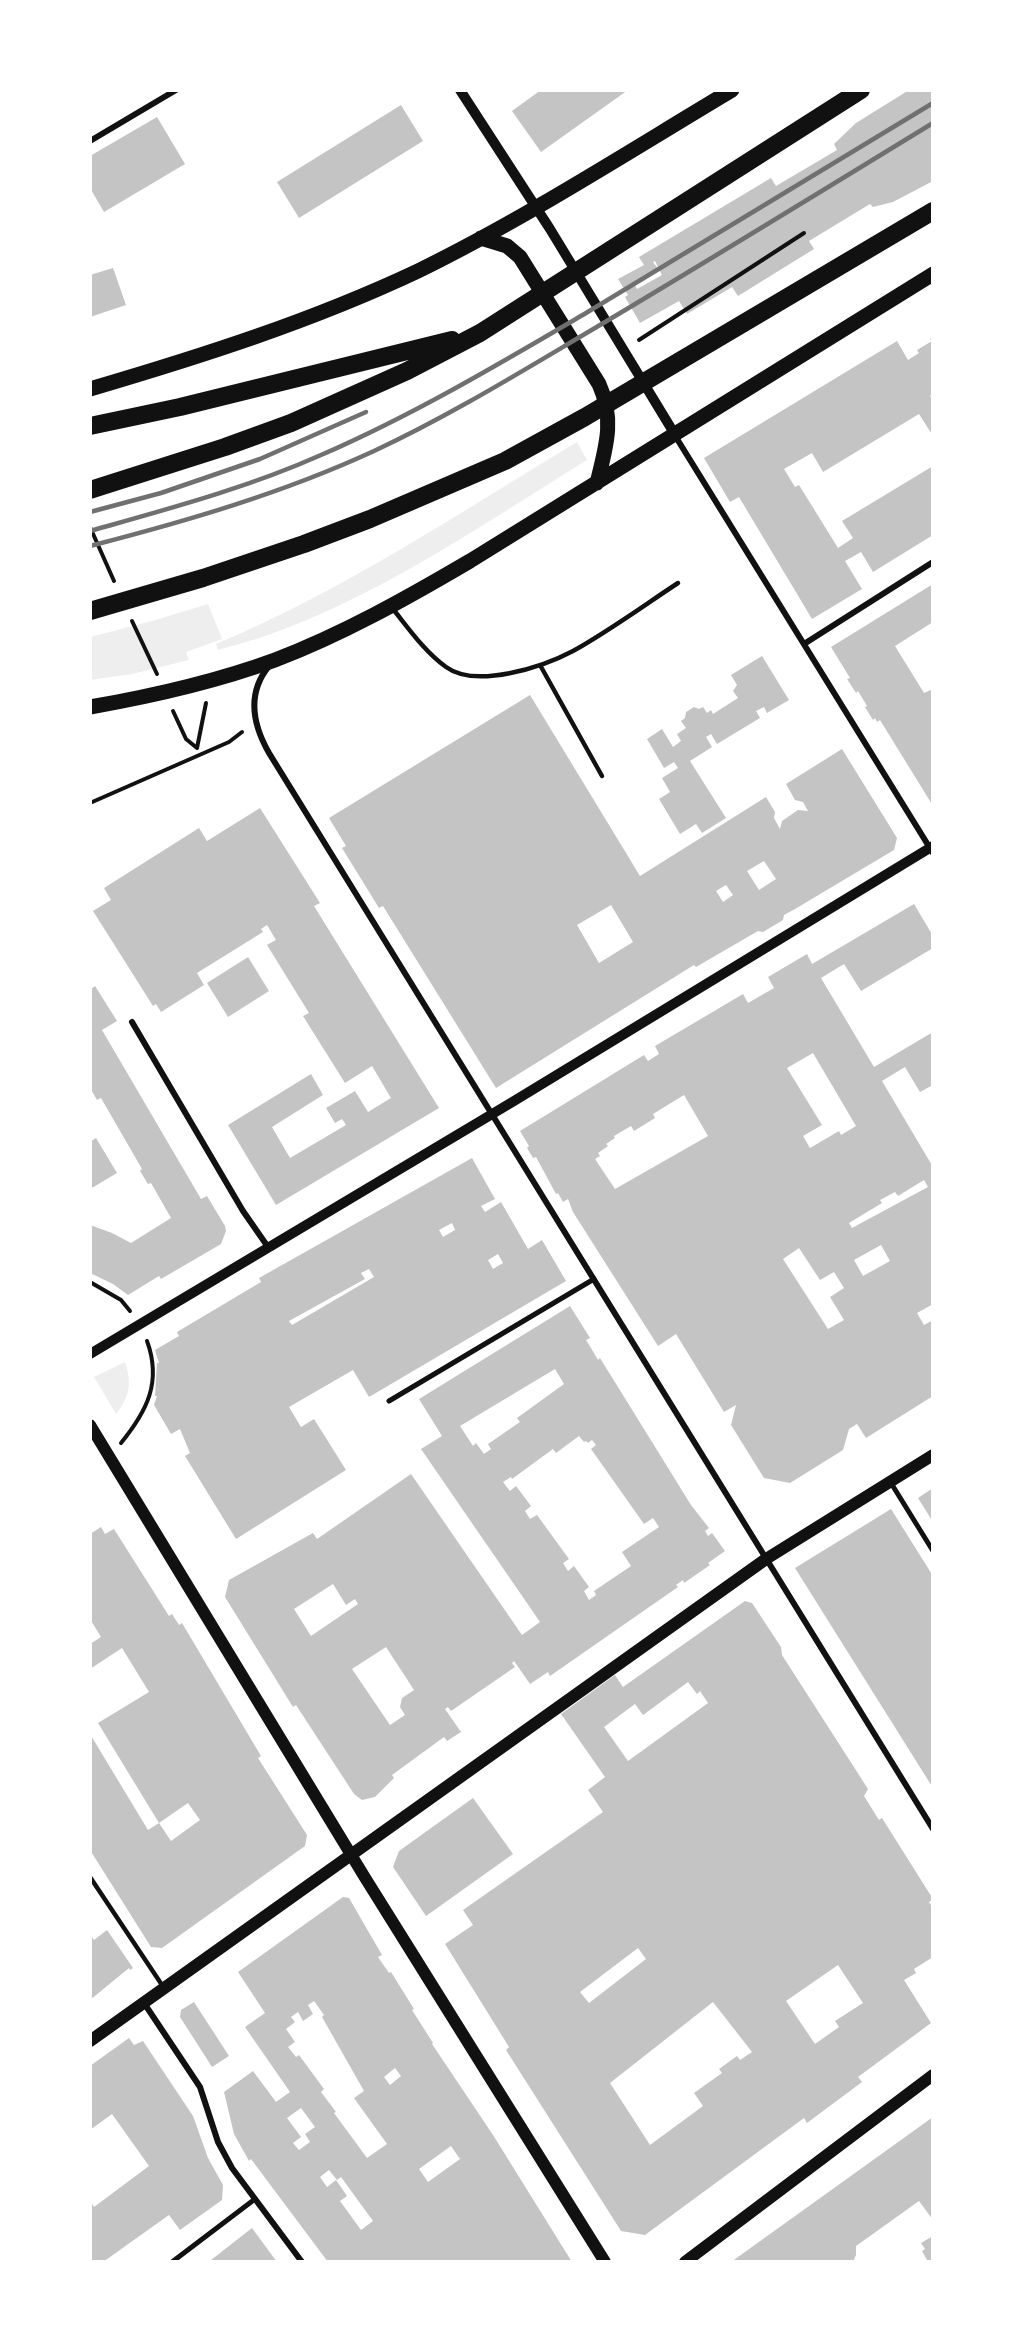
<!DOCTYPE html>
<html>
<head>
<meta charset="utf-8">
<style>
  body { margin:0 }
  #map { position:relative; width:1023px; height:2352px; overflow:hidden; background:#fff; font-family:Commissioner,sans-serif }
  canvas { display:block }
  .frame { position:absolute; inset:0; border:92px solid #fff; pointer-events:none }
</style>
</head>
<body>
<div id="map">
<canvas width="1023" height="2352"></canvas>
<div class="frame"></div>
</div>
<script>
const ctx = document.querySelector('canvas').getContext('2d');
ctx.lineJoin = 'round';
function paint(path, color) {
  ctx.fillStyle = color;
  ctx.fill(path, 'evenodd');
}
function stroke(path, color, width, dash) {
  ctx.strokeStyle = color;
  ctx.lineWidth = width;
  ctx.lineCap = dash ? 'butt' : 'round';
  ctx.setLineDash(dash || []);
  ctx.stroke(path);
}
paint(new Path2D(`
  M 577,442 L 587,460 C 488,521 389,590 279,631 C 259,639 238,644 218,650 L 216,644 C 343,591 459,513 577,442 Z
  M 208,604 L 222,639 L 186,652 L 189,660 L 132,674 L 90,680 L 90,637 L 152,621 Z
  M 125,1362 C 132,1382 130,1397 116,1414 L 94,1377 Z`), '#eee');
paint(new Path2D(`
  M 541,90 L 628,90 L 541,152 L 512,111 Z
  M 909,90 L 933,90 L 933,181 L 893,202 L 873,207 L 870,204 L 809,241 L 814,249 L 738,296 L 732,287 L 687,314 L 679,301 L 640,323 L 625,297 L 628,295 L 618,279 L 644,265 L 639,257 L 771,178 L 776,186 L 837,150 L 834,144 L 856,123 ZM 655,261 L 662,275 L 637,289 L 634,283 L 658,269 L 653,262 Z
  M 401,105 L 423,141 L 299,218 L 277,182 Z
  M 157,117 L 185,164 L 104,212 L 90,188 L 90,156 Z
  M 113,268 L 126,305 L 90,317 L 90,275 Z
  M 933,337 L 933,394 L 930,396 L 933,401 L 933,436 L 919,414 L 823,472 L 812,453 L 784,469 L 795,487 L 799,485 L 838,548 L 853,538 L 842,521 L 933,466 L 933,535 L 873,572 L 861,552 L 845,561 L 862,589 L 812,619 L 739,497 L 730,502 L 704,458 L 897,341 L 908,360 L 919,353 L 917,350 L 932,341 L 930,339 Z
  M 933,584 L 933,622 L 895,646 L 924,693 L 933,689 L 933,806 L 880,720 L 877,722 L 875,718 L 873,720 L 865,707 L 867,706 L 858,691 L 856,693 L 847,679 L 850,678 L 831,647 Z
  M 762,656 L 789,700 L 767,713 L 764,707 L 756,711 L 760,718 L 717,744 L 711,734 L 706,737 L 712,747 L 690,761 L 726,818 L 702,833 L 696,824 L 680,834 L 659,799 L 670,792 L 662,778 L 678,768 L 674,762 L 664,768 L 647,739 L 662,729 L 673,747 L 681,741 L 677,734 L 686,728 L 681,721 L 685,718 L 686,712 L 694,707 L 699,709 L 703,707 L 707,713 L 711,710 L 713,714 L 738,698 L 733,691 L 737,685 L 731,675 Z
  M 530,695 L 640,876 L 766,797 L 775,812 L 774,818 L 780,829 L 782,821 L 798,810 L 808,811 L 803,802 L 795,800 L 786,784 L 842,749 L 897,838 L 894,850 L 795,909 L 784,915 L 783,920 L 763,932 L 758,931 L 696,967 L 694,965 L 496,1088 L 383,906 L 379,908 L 342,848 L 346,846 L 329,818 ZM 764,861 L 776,879 L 759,890 L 747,871 ZM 726,885 L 733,895 L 723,902 L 716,891 ZM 611,905 L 633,942 L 599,963 L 577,925 Z
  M 260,808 L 320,903 L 314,906 L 439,1108 L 276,1205 L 228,1125 L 311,1074 L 323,1095 L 272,1127 L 290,1158 L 346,1125 L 342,1119 L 335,1123 L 326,1108 L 355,1091 L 368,1112 L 391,1098 L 372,1066 L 345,1083 L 303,1016 L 309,1013 L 267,945 L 276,940 L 267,925 L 261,929 L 263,932 L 197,973 L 204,985 L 161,1012 L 156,1004 L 153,1006 L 93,911 L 111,900 L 104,888 L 199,828 L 207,841 Z
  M 914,904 L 933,936 L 933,948 L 861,991 L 844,964 L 821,978 L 874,1067 L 933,1032 L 933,1085 L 920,1092 L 905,1067 L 882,1081 L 933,1167 L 933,1304 L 917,1313 L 924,1325 L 933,1320 L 933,1396 L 866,1438 L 857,1424 L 849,1429 L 843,1450 L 790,1483 L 764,1478 L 731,1425 L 736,1405 L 724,1412 L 676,1334 L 658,1346 L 573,1212 L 568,1199 L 563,1202 L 558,1193 L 556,1194 L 536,1157 L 533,1158 L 527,1148 L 529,1146 L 520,1131 L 644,1055 L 648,1061 L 659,1054 L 655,1046 L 743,994 L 748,1003 L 774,988 L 768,977 L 807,954 L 812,964 ZM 813,1053 L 856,1126 L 841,1135 L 839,1131 L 810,1148 L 803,1136 L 822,1125 L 787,1068 ZM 684,1095 L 708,1136 L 615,1189 L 595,1159 L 600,1156 L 598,1153 L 608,1146 L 606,1144 L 615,1138 L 614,1136 L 631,1126 L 634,1131 L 655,1118 L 653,1114 ZM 924,1180 L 928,1187 L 852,1228 L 849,1223 L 882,1203 L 880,1200 L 895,1192 L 898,1196 ZM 881,1245 L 890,1261 L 863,1276 L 854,1260 ZM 799,1248 L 820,1280 L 834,1272 L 844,1288 L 830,1297 L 844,1320 L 828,1329 L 783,1259 Z
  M 248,957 L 269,991 L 228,1017 L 207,983 Z
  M 95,986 L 117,1021 L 102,1030 L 201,1199 L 207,1196 L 225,1226 L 226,1231 L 221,1244 L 161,1279 L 159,1276 L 128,1295 L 113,1284 L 90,1273 L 90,1225 L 112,1233 L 131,1243 L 171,1218 L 151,1183 L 148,1184 L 140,1171 L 142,1169 L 101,1098 L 97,1100 L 90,1088 L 92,1085 L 90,1081 L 90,990 Z
  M 96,1138 L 117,1173 L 90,1189 L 90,1142 Z
  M 472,1158 L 495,1199 L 481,1206 L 485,1212 L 501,1202 L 528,1249 L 542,1240 L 566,1281 L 369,1397 L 353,1370 L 289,1407 L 301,1427 L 314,1419 L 346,1470 L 236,1539 L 185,1456 L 190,1453 L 180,1429 L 171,1434 L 154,1405 L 157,1396 L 155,1396 L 157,1363 L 159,1363 L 155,1350 L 179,1336 L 177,1332 L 261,1282 L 259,1278 ZM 452,1223 L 455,1230 L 443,1237 L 439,1230 ZM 498,1254 L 503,1263 L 493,1269 L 488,1260 ZM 369,1269 L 374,1277 L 292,1325 L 289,1321 L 365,1279 L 361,1273 Z
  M 570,1306 L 590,1338 L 586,1340 L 591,1348 L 598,1360 L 600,1358 L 691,1505 L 709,1528 L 705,1531 L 708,1536 L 712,1533 L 725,1551 L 708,1563 L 710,1565 L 684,1583 L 683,1580 L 676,1585 L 678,1587 L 550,1676 L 548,1672 L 530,1684 L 514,1661 L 512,1663 L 515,1667 L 451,1711 L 448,1707 L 445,1709 L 461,1732 L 447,1741 L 444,1737 L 392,1775 L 394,1778 L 375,1797 L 362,1800 L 354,1794 L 296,1705 L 293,1707 L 225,1597 L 229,1580 L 313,1533 L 317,1539 L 411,1474 L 522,1635 L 540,1622 L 421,1449 L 442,1436 L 419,1399 ZM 555,1369 L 564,1384 L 517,1418 L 520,1422 L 488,1444 L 491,1449 L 484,1454 L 476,1443 L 473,1446 L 460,1426 ZM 579,1436 L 584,1442 L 586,1441 L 588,1443 L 592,1440 L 596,1445 L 591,1449 L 644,1524 L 653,1518 L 659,1527 L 622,1552 L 631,1566 L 594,1591 L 596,1595 L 589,1600 L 584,1591 L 589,1587 L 574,1566 L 568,1571 L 563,1563 L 569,1559 L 537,1515 L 530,1519 L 525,1511 L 531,1506 L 516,1486 L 510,1491 L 503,1482 L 511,1477 L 512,1479 L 553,1449 L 556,1453 ZM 333,1584 L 346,1605 L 355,1599 L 358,1604 L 311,1636 L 294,1609 ZM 386,1647 L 414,1690 L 402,1698 L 400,1707 L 405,1715 L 390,1725 L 352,1669 Z
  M 933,1488 L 933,1522 L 918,1498 Z
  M 891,1509 L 933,1576 L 933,1788 L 795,1568 Z
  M 101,1527 L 105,1534 L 114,1529 L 169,1616 L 172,1614 L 179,1625 L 182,1623 L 261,1756 L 258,1758 L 307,1835 L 305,1846 L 162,1948 L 151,1947 L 90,1850 L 90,1734 L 148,1830 L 159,1823 L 171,1841 L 200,1820 L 188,1803 L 159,1823 L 98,1723 L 149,1692 L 122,1648 L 90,1669 L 90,1644 L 101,1637 L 90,1619 L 90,1534 Z
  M 745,1601 L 752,1603 L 781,1647 L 782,1655 L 868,1789 L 864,1796 L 879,1820 L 882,1818 L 933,1899 L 929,1902 L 933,1908 L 933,1957 L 914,1969 L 916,1973 L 904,1980 L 931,2023 L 858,2077 L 862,2082 L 807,2123 L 804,2118 L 645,2235 L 621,2231 L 506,2050 L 509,2047 L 445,1944 L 473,1925 L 463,1910 L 603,1812 L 588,1790 L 605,1777 L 561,1714 L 615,1675 L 623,1687 ZM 688,1682 L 697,1694 L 700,1691 L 708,1703 L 628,1761 L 604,1727 L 635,1704 L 643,1715 ZM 638,1948 L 646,1959 L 589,2003 L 580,1992 ZM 838,1965 L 863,2003 L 835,2021 L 839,2027 L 815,2044 L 786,2001 ZM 713,2002 L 752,2052 L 740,2060 L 737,2056 L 719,2069 L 722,2073 L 694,2093 L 703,2106 L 650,2145 L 610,2083 Z
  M 473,1798 L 513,1854 L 426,1916 L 393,1867 L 399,1851 Z
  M 343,1897 L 349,1898 L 382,1955 L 378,1957 L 389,1973 L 391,1972 L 414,2009 L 412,2010 L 433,2043 L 432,2044 L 493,2135 L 572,2262 L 328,2262 L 251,2159 L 249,2161 L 234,2134 L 224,2092 L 253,2071 L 276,2102 L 290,2092 L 245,2027 L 265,2013 L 238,1972 ZM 314,2001 L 324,2015 L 322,2017 L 364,2091 L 354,2098 L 387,2144 L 367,2158 L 334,2113 L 336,2112 L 321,2092 L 324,2089 L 299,2055 L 296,2057 L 288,2047 L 295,2042 L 286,2029 L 295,2022 L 291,2017 L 298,2012 L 303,2021 L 313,2014 L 308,2005 ZM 395,2068 L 401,2076 L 390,2085 L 384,2077 ZM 301,2108 L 315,2127 L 305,2134 L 310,2142 L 299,2150 L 293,2143 L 301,2137 L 287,2118 ZM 451,2146 L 460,2159 L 428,2182 L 419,2169 ZM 329,2170 L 337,2180 L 341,2177 L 373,2221 L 361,2230 L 340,2201 L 347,2196 L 336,2180 L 327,2187 L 320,2177 Z
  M 107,1930 L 133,1968 L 130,1970 L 129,1968 L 90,2000 L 90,1934 L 94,1940 Z
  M 194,2002 L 229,2056 L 212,2067 L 180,2017 L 181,2010 Z
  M 129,2038 L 134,2045 L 143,2041 L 193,2116 L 208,2158 L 223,2185 L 222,2200 L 180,2230 L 169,2215 L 103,2262 L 90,2262 L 90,2200 L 94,2207 L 149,2166 L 112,2114 L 90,2130 L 90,2066 Z
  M 933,2117 L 933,2220 L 919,2201 L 856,2246 L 856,2255 L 853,2262 L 731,2262 Z
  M 252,2228 L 277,2262 L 212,2262 L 211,2260 Z
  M 933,2236 L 933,2262 L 928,2262 L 922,2251 L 925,2249 L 921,2243 Z`), '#c4c4c4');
stroke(new Path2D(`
  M 639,340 L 804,233
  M 90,527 L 114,581
  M 132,621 L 157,674
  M 173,711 L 186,739 L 197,748 L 206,703
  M 90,803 L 229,742 L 242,732
  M 90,1282 L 121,1300 L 130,1311
  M 121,1443 C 147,1411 162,1382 147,1341`), '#111', 4);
stroke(new Path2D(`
  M 393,609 C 409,629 425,652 446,667 C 476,689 543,667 573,651 C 609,631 643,606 678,583
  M 540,665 L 602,776
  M 90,1877 L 164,1988`), '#111', 4.5);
stroke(new Path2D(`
  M 389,1401 L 594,1279
  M 891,1483 L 933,1551
  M 172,2262 L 255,2199`), '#111', 5);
stroke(new Path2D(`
  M 90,141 L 176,90
  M 674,434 L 933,853
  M 804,644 L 933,562
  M 269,666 C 246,694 253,725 269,753 L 933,1829
  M 132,1022 L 243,1211 L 268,1247
  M 144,2003 L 200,2087 L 218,2142 L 232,2168 L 302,2262`), '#111', 6);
stroke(new Path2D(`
  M 460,90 L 550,229 L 674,433
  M 90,1354 L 514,1101 L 933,846`), '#111', 10);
stroke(new Path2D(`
  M 90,1425 L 364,1876 L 605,2262
  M 90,2041 L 766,1559 L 933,1455
  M 685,2262 L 933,2075`), '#111', 12);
stroke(new Path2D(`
  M 481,238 L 507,246 L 520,257 L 599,384 C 615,419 606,447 597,483
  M 90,389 C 202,356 312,321 418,271 C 526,218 628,152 732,90
  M 90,707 C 153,696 215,682 275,660 C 343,634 407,598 470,561 L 933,274`), '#111', 15);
stroke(new Path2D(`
  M 90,426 L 180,407 L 452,340
  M 90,490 L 225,447 L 291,423 L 407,371 L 480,333 L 861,90
  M 90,611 L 203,578 L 304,544 L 370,519 L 505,461 L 585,417 L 933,211`), '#111', 18);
stroke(new Path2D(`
  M 90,512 L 161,493 L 260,459 L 366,412
  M 90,531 C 168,509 247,488 321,455 C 413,415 499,364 586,313 C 702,244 817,173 933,103
  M 90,546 C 187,521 283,493 374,451 C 451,415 522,371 595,328 C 708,261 820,192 933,123`), '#707070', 4.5);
</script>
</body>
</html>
